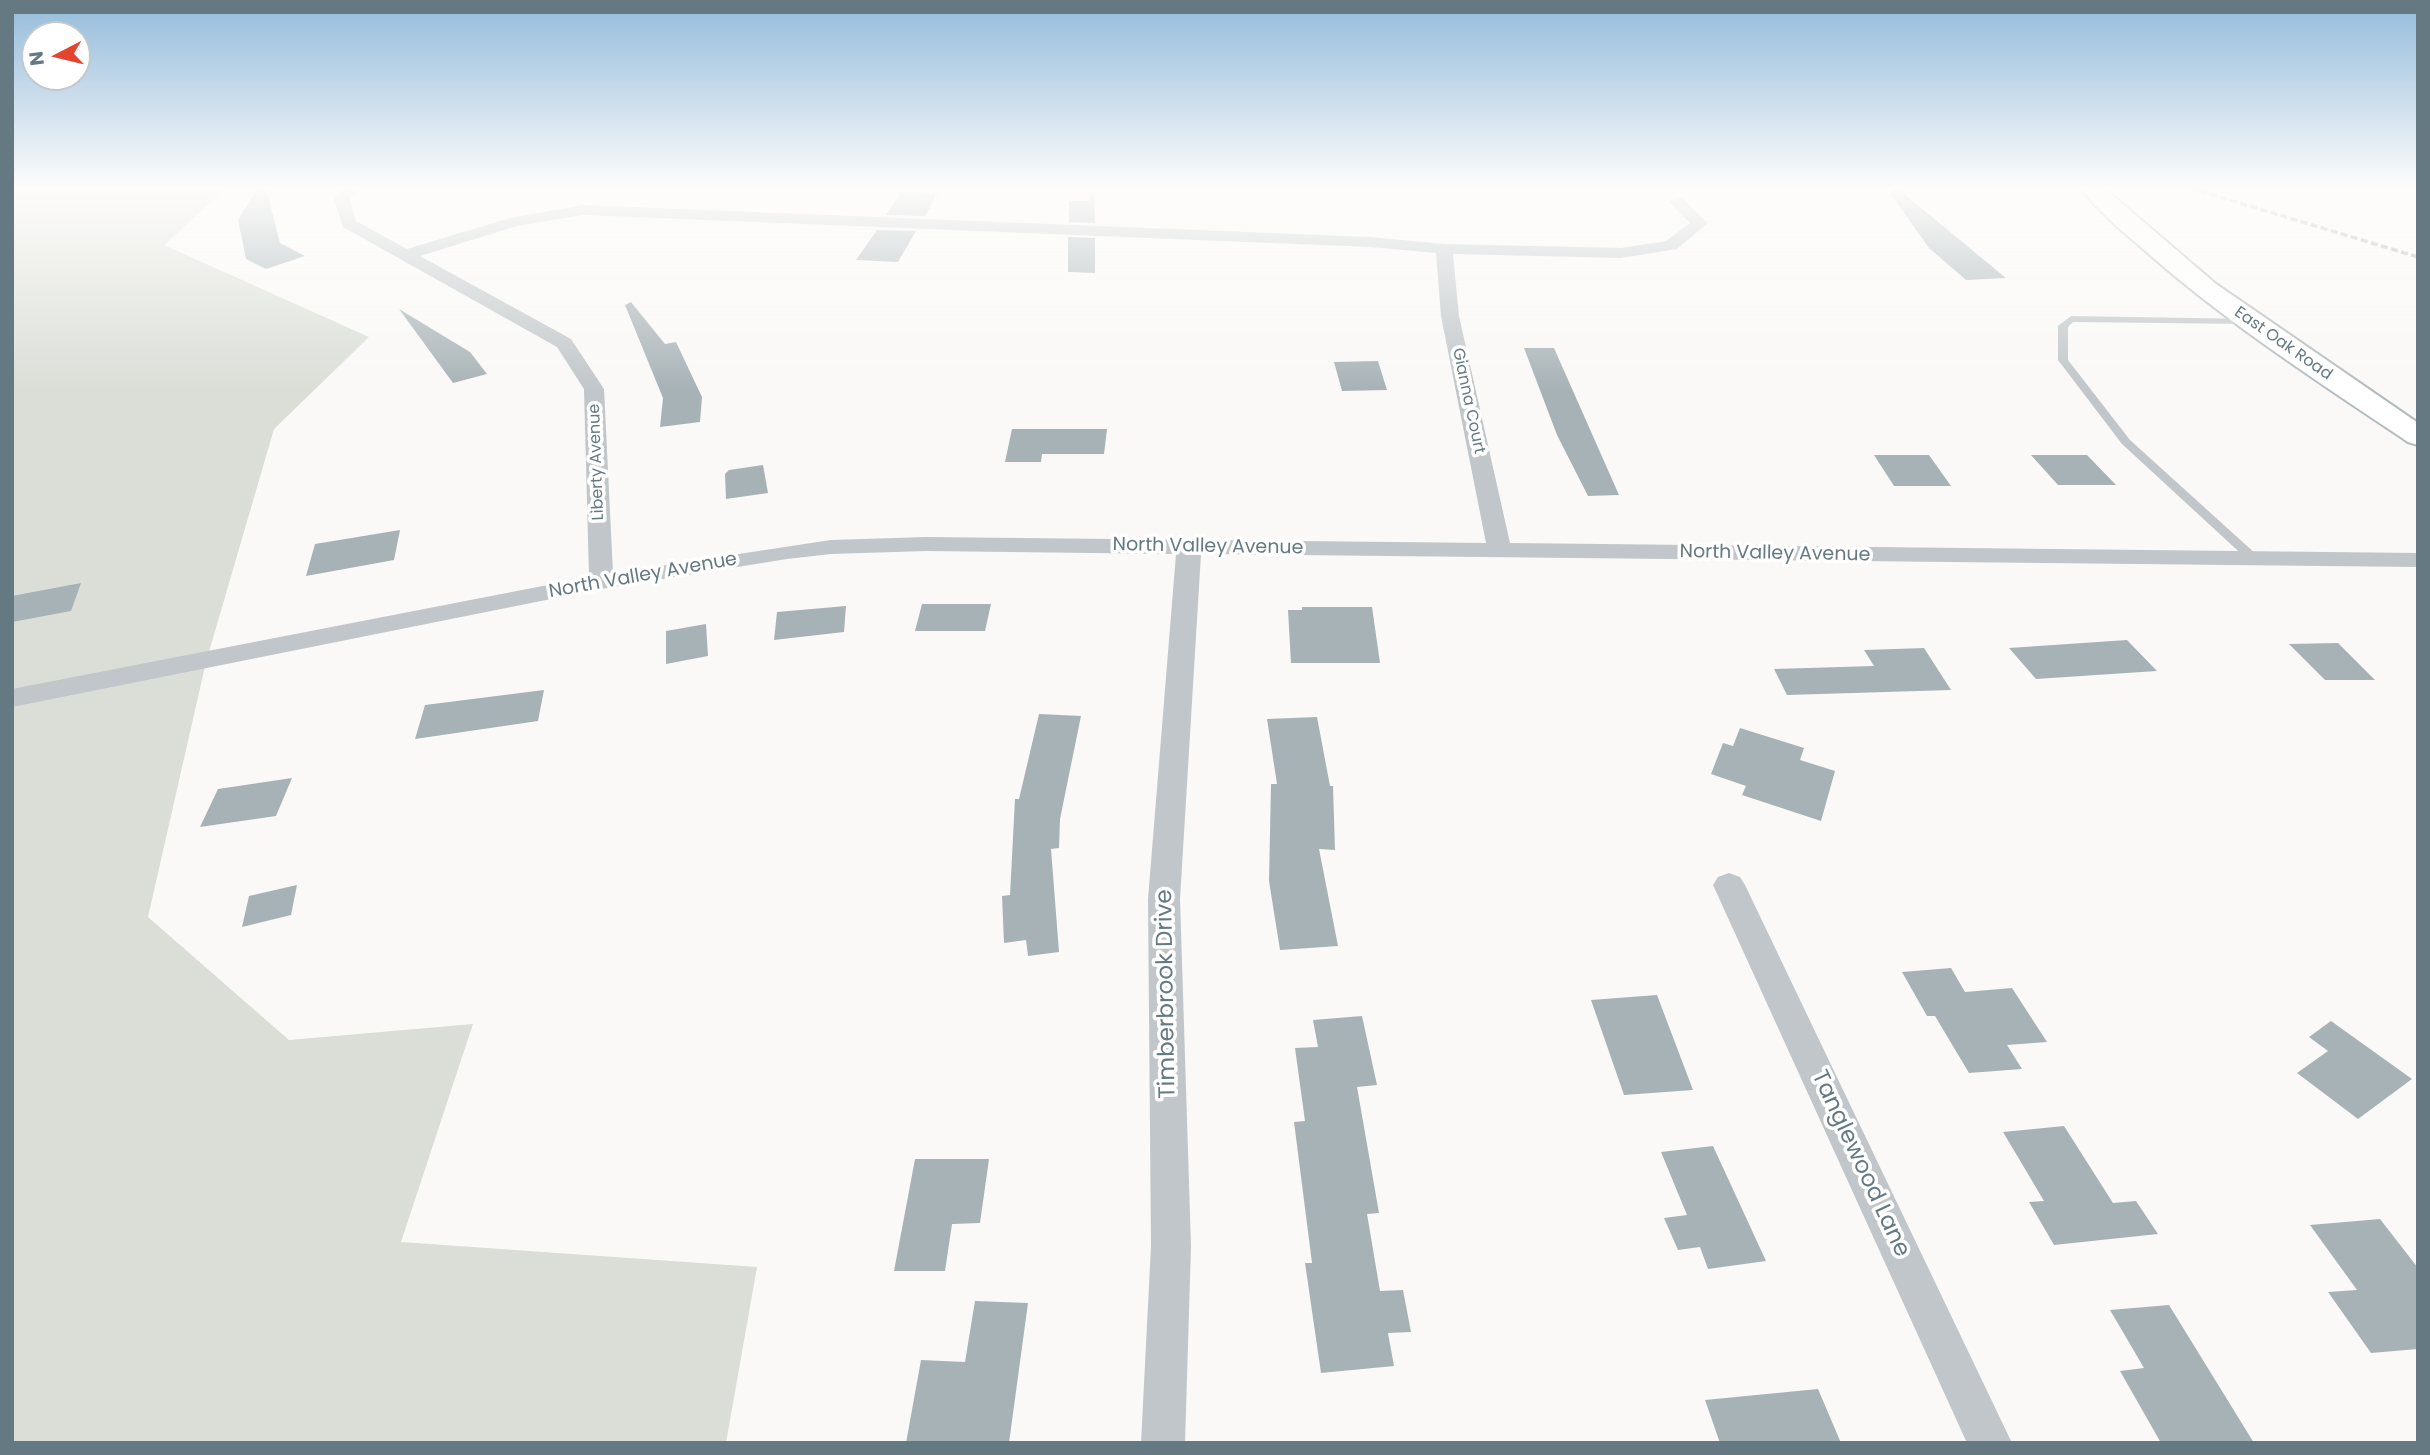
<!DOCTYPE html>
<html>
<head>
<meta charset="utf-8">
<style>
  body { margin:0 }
  #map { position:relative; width:2430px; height:1455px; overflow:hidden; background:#faf9f7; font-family:Poppins,sans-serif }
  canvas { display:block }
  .frame { position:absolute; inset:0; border:14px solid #657982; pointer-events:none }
  .north { position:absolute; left:21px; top:21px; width:70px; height:70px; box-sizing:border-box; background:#fff; border:2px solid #c1c9cd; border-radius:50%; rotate:263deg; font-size:19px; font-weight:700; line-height:28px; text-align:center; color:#657982 }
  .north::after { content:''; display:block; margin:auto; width:24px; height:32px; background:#e3442e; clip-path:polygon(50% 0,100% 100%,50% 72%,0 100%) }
</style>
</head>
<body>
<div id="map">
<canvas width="2430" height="1455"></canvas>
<div class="frame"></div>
<div class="north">N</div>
</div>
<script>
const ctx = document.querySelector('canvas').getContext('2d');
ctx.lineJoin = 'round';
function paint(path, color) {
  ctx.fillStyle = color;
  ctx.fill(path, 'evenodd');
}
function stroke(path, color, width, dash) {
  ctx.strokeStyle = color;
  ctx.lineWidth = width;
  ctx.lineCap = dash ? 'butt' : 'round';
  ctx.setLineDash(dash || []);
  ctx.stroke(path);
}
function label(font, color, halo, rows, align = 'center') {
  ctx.font = font + ' Poppins,sans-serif';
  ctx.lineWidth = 7;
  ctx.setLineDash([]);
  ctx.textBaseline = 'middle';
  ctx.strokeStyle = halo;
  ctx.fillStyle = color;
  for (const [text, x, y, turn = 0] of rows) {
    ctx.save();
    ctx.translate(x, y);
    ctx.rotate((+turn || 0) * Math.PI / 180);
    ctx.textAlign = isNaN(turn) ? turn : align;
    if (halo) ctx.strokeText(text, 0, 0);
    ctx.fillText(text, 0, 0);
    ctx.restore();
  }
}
paint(new Path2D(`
  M 12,188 L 226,188 L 164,245 L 369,337 L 274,429 L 206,662 L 148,917 L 289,1040 L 473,1024 L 401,1242 L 757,1267 L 726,1443 L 12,1443 Z`), '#daded6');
paint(new Path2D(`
  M 258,188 L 266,188 L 280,243 L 305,256 L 266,269 L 246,259 L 238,220 Z
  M 1896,188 L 1897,188 L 2006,278 L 1966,280 L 1929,248 L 1890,193 Z
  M 901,192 L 938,193 L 925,216 L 886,215 Z
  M 1091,193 L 1094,194 L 1095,223 L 1069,222 L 1069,201 L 1089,201 Z
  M 877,230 L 916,231 L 898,262 L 856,260 Z
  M 1068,237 L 1095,238 L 1095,273 L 1068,272 Z
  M 631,302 L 665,344 L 676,342 L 702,397 L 700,422 L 660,427 L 663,398 L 625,305 Z
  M 399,309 L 470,352 L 487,374 L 453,383 Z
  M 1524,348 L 1554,348 L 1619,495 L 1588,496 L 1557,435 Z
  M 1378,361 L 1387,390 L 1342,391 L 1334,362 Z
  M 1012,429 L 1107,429 L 1104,454 L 1042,454 L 1041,462 L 1005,462 Z
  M 1874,455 L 1929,455 L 1951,486 L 1894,486 Z
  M 2031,455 L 2087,455 L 2116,485 L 2058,485 Z
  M 763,465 L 768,493 L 726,499 L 725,474 L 729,470 Z
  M 400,530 L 394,560 L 306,576 L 315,544 Z
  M 81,583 L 71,611 L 12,622 L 12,596 Z
  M 922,604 L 991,604 L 985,631 L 915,631 Z
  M 846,606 L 844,632 L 774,640 L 777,612 Z
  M 1302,607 L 1372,607 L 1380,663 L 1291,663 L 1288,610 L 1302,610 Z
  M 706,624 L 708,656 L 666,664 L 666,631 Z
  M 2127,640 L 2157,671 L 2036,679 L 2009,648 Z
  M 2338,643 L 2375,680 L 2325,680 L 2289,644 Z
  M 1924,648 L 1951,690 L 1787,695 L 1774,669 L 1874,666 L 1864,650 Z
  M 544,690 L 538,721 L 415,739 L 425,705 Z
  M 1039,714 L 1081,716 L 1060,819 L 1059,848 L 1051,849 L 1059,952 L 1028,956 L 1026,940 L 1004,943 L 1002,896 L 1010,895 L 1015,799 L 1019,799 Z
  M 1317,717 L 1330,786 L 1333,786 L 1335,850 L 1319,849 L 1338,946 L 1280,950 L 1269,881 L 1271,784 L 1277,784 L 1267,719 Z
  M 1740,728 L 1804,748 L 1800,760 L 1835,771 L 1821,821 L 1742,795 L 1746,786 L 1711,774 L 1723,743 L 1733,746 Z
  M 292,778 L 276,816 L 200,827 L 218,789 Z
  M 297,885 L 291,915 L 242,927 L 249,896 Z
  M 1951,968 L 1965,992 L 2012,988 L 2047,1042 L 2007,1045 L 2022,1069 L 1969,1073 L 1935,1016 L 1927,1016 L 1902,972 Z
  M 1657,995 L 1693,1090 L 1624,1095 L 1591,1000 Z
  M 1362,1016 L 1377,1085 L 1357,1087 L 1379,1213 L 1367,1214 L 1380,1291 L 1403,1290 L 1411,1332 L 1388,1333 L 1394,1366 L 1321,1373 L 1305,1263 L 1312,1263 L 1294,1122 L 1305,1121 L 1295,1048 L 1318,1047 L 1313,1020 Z
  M 2331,1021 L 2412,1079 L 2358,1119 L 2297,1073 L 2328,1051 L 2309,1037 Z
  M 2064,1126 L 2113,1203 L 2136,1201 L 2158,1234 L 2054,1245 L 2029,1202 L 2044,1201 L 2003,1132 Z
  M 1713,1146 L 1766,1261 L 1708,1269 L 1700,1247 L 1678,1250 L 1664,1218 L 1687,1215 L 1661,1152 Z
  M 915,1159 L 989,1159 L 980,1223 L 952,1224 L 945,1271 L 894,1271 Z
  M 2380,1219 L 2418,1268 L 2418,1349 L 2371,1353 L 2328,1292 L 2357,1290 L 2310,1225 Z
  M 975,1301 L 1028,1303 L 1009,1443 L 906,1443 L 921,1360 L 965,1362 Z
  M 2169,1305 L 2254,1443 L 2161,1443 L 2120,1371 L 2144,1368 L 2110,1310 Z
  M 1818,1389 L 1841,1443 L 1720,1443 L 1705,1400 Z`), '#a7b2b6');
const secondary = new Path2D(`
  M 2081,188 L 2104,188 L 2216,284 L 2418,423 L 2418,445 L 2408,442 C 2317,381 2224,321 2142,248 C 2121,230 2097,210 2081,188 Z`);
stroke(secondary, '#b3babe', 4);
paint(new Path2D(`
  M 2063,188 L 2087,188 L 2100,191 L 2096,193 Z
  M 2071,316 L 2252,319 L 2254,321 L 2249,324 L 2073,322 L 2068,327 L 2068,360 L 2130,440 L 2257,555 L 2259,558 L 2257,561 L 2249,561 L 2122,444 L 2058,360 L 2058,326 Z`), '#c0c6c9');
paint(new Path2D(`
  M 343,188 L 359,188 L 350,199 L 356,221 L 407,249 L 510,218 L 583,205 L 1370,237 L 1444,244 L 1621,248 L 1666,241 L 1690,223 L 1669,202 L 1677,197 L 1683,199 L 1708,223 L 1677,249 L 1621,258 L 1453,254 L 1459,316 L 1510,543 L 2418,553 L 2418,567 L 1201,554 L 1180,899 L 1191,1246 L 1185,1443 L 1141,1443 L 1151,1246 L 1148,899 L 1176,554 L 926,551 L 831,554 L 787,559 L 601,589 L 12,707 L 12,689 L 589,577 L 584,389 L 557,347 L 343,227 L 334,199 ZM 583,215 L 1370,247 L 1436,253 L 1441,316 L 1486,543 L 926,537 L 831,540 L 613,573 L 604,389 L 571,339 L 420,256 L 517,226 Z
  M 1729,873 L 1740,877 L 1745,885 L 2012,1443 L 1967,1443 L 1713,885 L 1718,877 Z`), '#c0c6c9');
paint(secondary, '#fff');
stroke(new Path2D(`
  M 2190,188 L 2418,257`), '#a0a9ae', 3.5, [7, 3.5]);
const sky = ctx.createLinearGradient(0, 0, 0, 391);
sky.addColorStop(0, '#94bbdb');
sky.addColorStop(0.48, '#fdfcfb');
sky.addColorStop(1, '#fdfcfb00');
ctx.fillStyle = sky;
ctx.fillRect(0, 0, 2430, 391);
label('16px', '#657982', '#fff', [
  ["East Oak Road",2283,344,35],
  ["Gianna Court",1468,401,78],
  ["Liberty Avenue",597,462,-92]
]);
label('19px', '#657982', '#fff', [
  ["North Valley Avenue",1208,547,1],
  ["North Valley Avenue",1775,554,1],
  ["North Valley Avenue",643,576,-10]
]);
label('23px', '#657982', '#fff', [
  ["Timberbrook Drive",1167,994,-91],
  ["Tanglewood Lane",1860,1164,65]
]);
</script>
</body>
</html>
